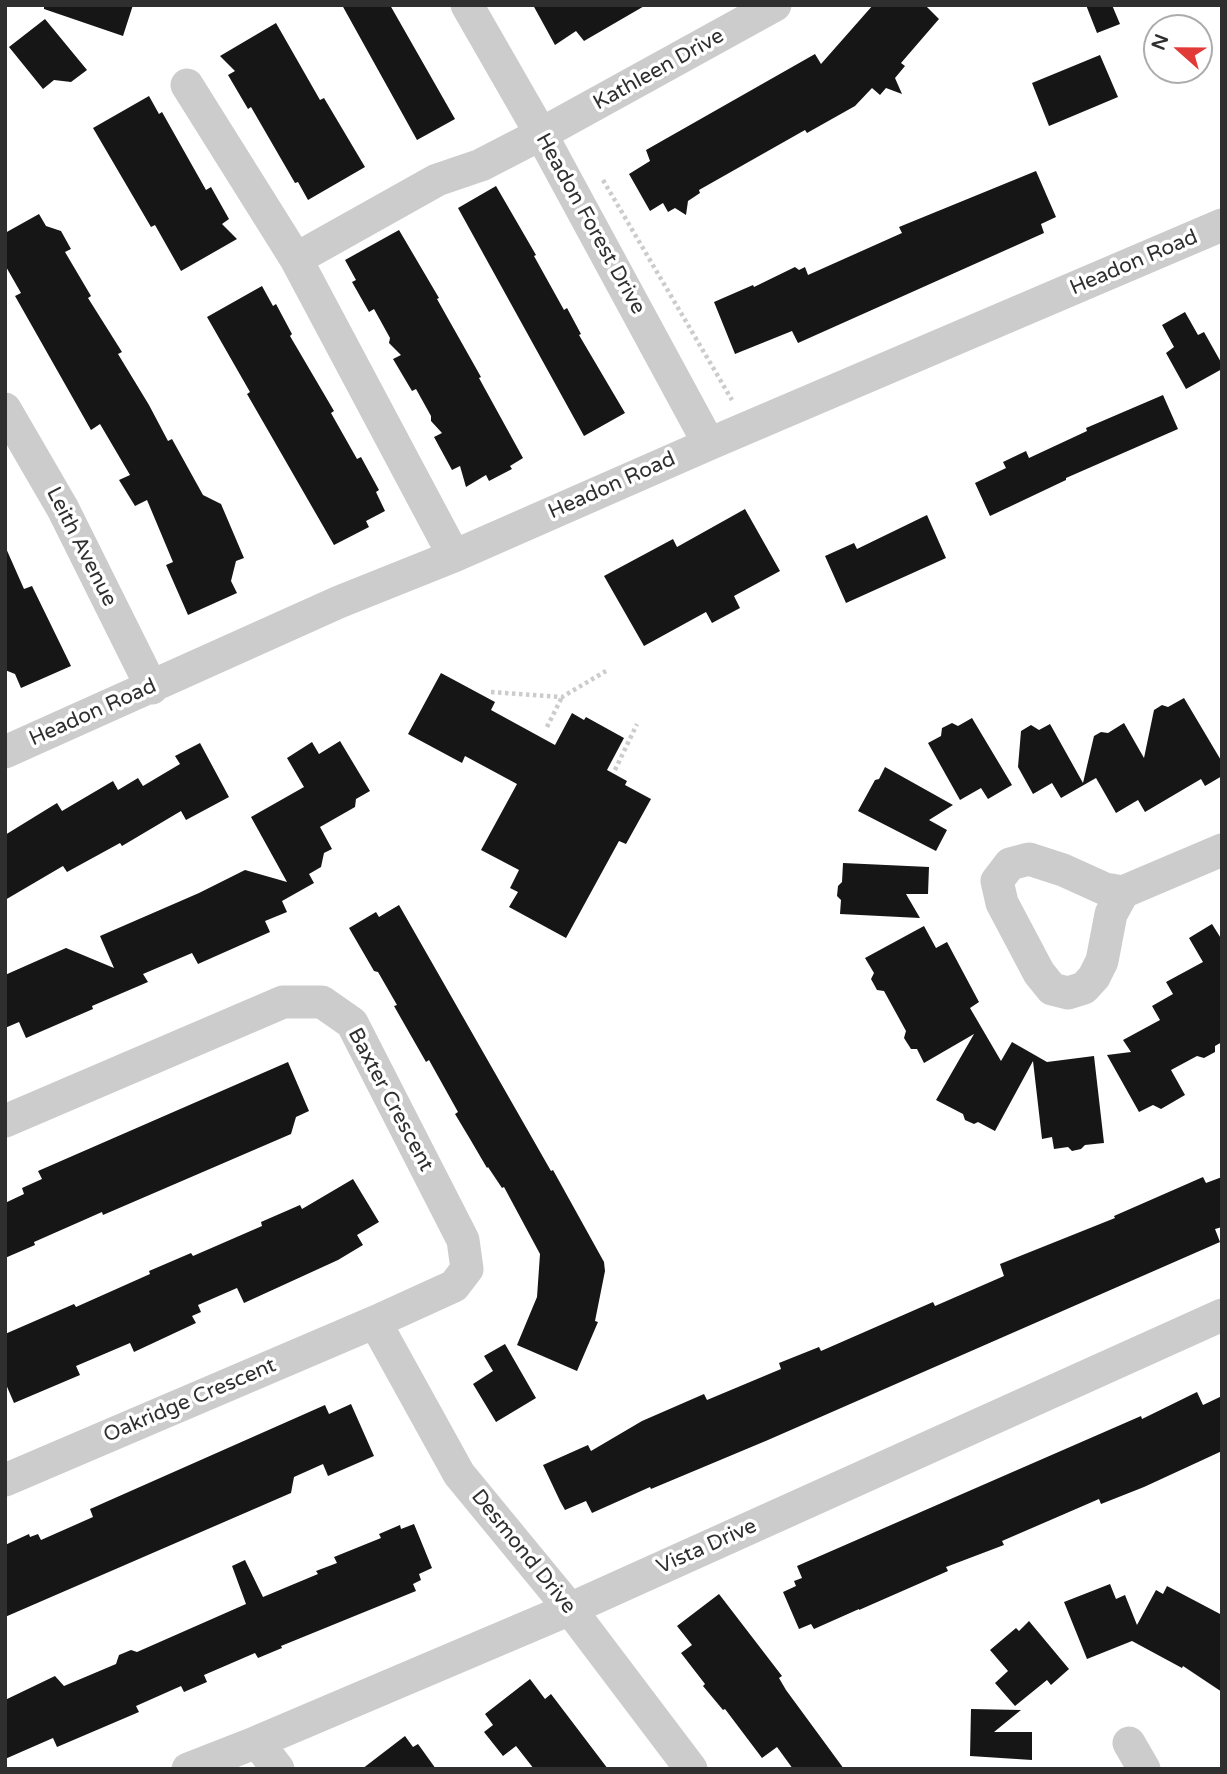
<!DOCTYPE html>
<html>
<head>
<meta charset="utf-8">
<style>
  body { margin:0 }
  #map { position:relative; width:1227px; height:1774px; overflow:hidden; background:#fff; font-family:"Varela Round",sans-serif }
  canvas { display:block }
  .frame { position:absolute; inset:0; border:7px solid #2f2f2f; pointer-events:none }
  .north { position:absolute; left:1143px; top:14px; width:70px; height:70px; box-sizing:border-box; background:#fff; border:2px solid #acacac; border-radius:50%; rotate:291deg; font-size:19px; font-weight:700; line-height:28px; text-align:center; color:#2f2f2f }
  .north::after { content:''; display:block; margin:auto; width:24px; height:32px; background:#e23a36; clip-path:polygon(50% 0,100% 100%,50% 72%,0 100%) }
</style>
</head>
<body>
<div id="map">
<canvas width="1227" height="1774"></canvas>
<div class="frame"></div>
<div class="north">N</div>
</div>
<script>
const ctx = document.querySelector('canvas').getContext('2d');
ctx.lineJoin = 'round';
function paint(path, color) {
  ctx.fillStyle = color;
  ctx.fill(path, 'evenodd');
}
function stroke(path, color, width, dash) {
  ctx.strokeStyle = color;
  ctx.lineWidth = width;
  ctx.lineCap = dash ? 'butt' : 'round';
  ctx.setLineDash(dash || []);
  ctx.stroke(path);
}
function label(font, color, halo, rows, align = 'center') {
  ctx.font = font + ' "Varela Round",sans-serif';
  ctx.lineWidth = 7;
  ctx.setLineDash([]);
  ctx.textBaseline = 'middle';
  ctx.strokeStyle = halo;
  ctx.fillStyle = color;
  for (const [text, x, y, turn = 0] of rows) {
    ctx.save();
    ctx.translate(x, y);
    ctx.rotate((+turn || 0) * Math.PI / 180);
    ctx.textAlign = isNaN(turn) ? turn : align;
    if (halo) ctx.strokeText(text, 0, 0);
    ctx.fillText(text, 0, 0);
    ctx.restore();
  }
}
paint(new Path2D(`
  M 44,5 L 133,5 L 123,36 L 44,9 Z
  M 342,5 L 390,5 L 455,119 L 417,140 Z
  M 533,5 L 646,5 L 584,41 L 576,31 L 555,45 Z
  M 873,5 L 925,5 L 939,19 L 901,63 L 905,66 L 895,78 L 902,94 L 886,88 L 880,95 L 872,88 L 855,106 L 807,133 L 805,130 L 699,190 L 700,193 L 688,201 L 686,215 L 675,208 L 668,212 L 663,203 L 650,211 L 629,174 L 650,161 L 646,150 L 815,54 L 821,64 Z
  M 1086,5 L 1112,5 L 1120,24 L 1097,33 Z
  M 45,19 L 87,70 L 71,82 L 54,80 L 43,89 L 9,47 Z
  M 276,23 L 320,100 L 324,98 L 365,167 L 308,200 L 298,182 L 295,183 L 251,107 L 248,109 L 228,75 L 235,71 L 220,56 Z
  M 1100,55 L 1118,97 L 1049,126 L 1032,83 Z
  M 149,96 L 159,114 L 162,112 L 206,190 L 211,187 L 229,219 L 222,224 L 237,239 L 181,271 L 155,225 L 151,227 L 93,128 Z
  M 1036,171 L 1056,217 L 1041,224 L 1044,233 L 798,343 L 792,331 L 735,354 L 714,302 L 753,285 L 754,287 L 795,267 L 799,270 L 805,267 L 808,275 L 902,233 L 899,227 Z
  M 496,186 L 536,255 L 534,256 L 564,310 L 567,308 L 581,334 L 579,335 L 625,413 L 584,436 L 458,208 Z
  M 39,214 L 46,226 L 61,231 L 71,249 L 65,252 L 91,296 L 88,298 L 122,352 L 118,354 L 149,405 L 168,441 L 172,439 L 203,495 L 221,504 L 244,558 L 236,561 L 231,581 L 237,593 L 188,615 L 166,565 L 173,562 L 147,500 L 135,506 L 119,480 L 130,475 L 100,424 L 91,430 L 15,296 L 21,293 L 5,265 L 5,233 Z
  M 399,230 L 439,298 L 437,299 L 481,377 L 479,378 L 523,458 L 510,466 L 512,469 L 489,481 L 486,475 L 466,487 L 460,466 L 452,470 L 434,437 L 442,433 L 431,421 L 431,416 L 416,389 L 412,391 L 393,359 L 401,355 L 389,343 L 390,338 L 374,309 L 369,312 L 352,282 L 356,280 L 345,260 Z
  M 262,286 L 273,306 L 276,304 L 292,334 L 290,336 L 334,411 L 331,413 L 357,459 L 361,457 L 379,490 L 376,492 L 385,511 L 366,521 L 369,527 L 334,545 L 247,394 L 250,392 L 207,317 Z
  M 1185,312 L 1198,335 L 1204,332 L 1222,364 L 1222,369 L 1186,389 L 1166,353 L 1174,347 L 1162,325 Z
  M 1163,395 L 1178,429 L 1066,478 L 1066,480 L 990,516 L 975,483 L 1006,468 L 1003,462 L 1026,451 L 1029,458 L 1087,431 L 1086,428 Z
  M 745,509 L 780,571 L 734,596 L 740,608 L 712,623 L 706,612 L 644,646 L 604,576 L 673,539 L 677,547 Z
  M 927,515 L 946,558 L 846,603 L 825,556 L 854,543 L 857,549 Z
  M 5,546 L 24,589 L 32,586 L 71,666 L 21,688 L 15,674 L 5,670 Z
  M 441,673 L 495,702 L 491,710 L 555,745 L 572,713 L 584,720 L 586,717 L 624,738 L 607,770 L 627,781 L 625,785 L 651,799 L 626,844 L 619,841 L 566,938 L 509,907 L 518,892 L 510,888 L 519,870 L 481,850 L 517,784 L 465,756 L 462,763 L 408,734 Z
  M 1184,698 L 1222,762 L 1222,776 L 1205,786 L 1201,779 L 1145,812 L 1138,800 L 1116,813 L 1096,778 L 1061,798 L 1052,783 L 1033,794 L 1018,767 L 1021,731 L 1031,725 L 1039,730 L 1050,724 L 1083,783 L 1094,736 L 1101,732 L 1108,733 L 1124,723 L 1144,758 L 1154,710 L 1162,705 L 1168,707 Z
  M 972,718 L 1012,785 L 988,799 L 981,788 L 960,800 L 928,743 L 941,736 L 942,728 L 952,723 L 958,726 Z
  M 340,741 L 370,791 L 356,799 L 355,807 L 320,827 L 332,849 L 324,853 L 321,867 L 309,874 L 314,883 L 282,901 L 287,912 L 265,921 L 270,932 L 198,964 L 192,953 L 143,974 L 148,982 L 92,1006 L 93,1009 L 26,1038 L 19,1022 L 5,1028 L 5,975 L 66,948 L 114,968 L 100,936 L 199,893 L 245,870 L 287,882 L 251,817 L 304,787 L 287,758 L 312,742 L 319,754 Z
  M 200,743 L 229,797 L 186,820 L 181,811 L 122,846 L 120,843 L 67,872 L 63,866 L 5,900 L 5,835 L 57,803 L 62,811 L 113,781 L 118,790 L 138,778 L 143,786 L 180,764 L 175,756 Z
  M 885,767 L 953,805 L 929,820 L 947,830 L 936,851 L 858,811 L 875,780 L 879,779 Z
  M 843,863 L 929,867 L 928,894 L 906,894 L 920,918 L 840,914 L 841,900 L 837,896 L 838,886 L 842,882 Z
  M 399,905 L 551,1171 L 553,1170 L 604,1262 L 605,1271 L 595,1321 L 598,1322 L 577,1371 L 517,1345 L 537,1297 L 540,1254 L 504,1187 L 502,1188 L 488,1167 L 487,1168 L 470,1139 L 455,1114 L 458,1112 L 429,1060 L 426,1062 L 394,1006 L 397,1005 L 378,972 L 374,971 L 349,928 L 376,912 L 379,917 Z
  M 1212,924 L 1222,940 L 1222,1042 L 1215,1046 L 1215,1052 L 1204,1058 L 1197,1056 L 1171,1070 L 1185,1095 L 1161,1109 L 1153,1105 L 1139,1112 L 1107,1055 L 1131,1052 L 1123,1040 L 1160,1020 L 1152,1006 L 1173,994 L 1166,982 L 1203,962 L 1189,938 Z
  M 924,926 L 936,948 L 947,942 L 979,1002 L 970,1008 L 1001,1061 L 1012,1042 L 1047,1062 L 1094,1056 L 1104,1143 L 1085,1145 L 1081,1149 L 1072,1151 L 1068,1147 L 1054,1149 L 1052,1137 L 1042,1139 L 1033,1061 L 995,1131 L 978,1122 L 974,1124 L 965,1120 L 963,1114 L 936,1100 L 974,1034 L 924,1063 L 917,1049 L 911,1049 L 904,1038 L 906,1031 L 884,991 L 877,990 L 871,979 L 874,973 L 865,958 Z
  M 288,1062 L 309,1111 L 296,1117 L 291,1134 L 103,1215 L 102,1212 L 34,1242 L 35,1245 L 5,1258 L 5,1203 L 24,1194 L 22,1188 L 42,1179 L 38,1171 Z
  M 1203,1177 L 1206,1183 L 1222,1177 L 1222,1227 L 1215,1229 L 1220,1242 L 768,1440 L 651,1489 L 650,1487 L 592,1513 L 586,1501 L 565,1510 L 560,1501 L 543,1465 L 588,1445 L 591,1451 L 642,1421 L 704,1394 L 707,1400 L 781,1369 L 779,1363 L 819,1347 L 821,1351 L 933,1302 L 935,1306 L 1004,1276 L 1000,1264 L 1115,1218 L 1114,1216 Z
  M 353,1179 L 379,1222 L 357,1235 L 363,1245 L 338,1260 L 244,1303 L 237,1288 L 198,1305 L 201,1312 L 192,1316 L 196,1323 L 134,1352 L 130,1343 L 76,1366 L 80,1375 L 14,1403 L 5,1382 L 5,1334 L 74,1304 L 76,1307 L 150,1274 L 149,1271 L 191,1253 L 193,1256 L 262,1226 L 261,1222 L 300,1205 L 302,1209 Z
  M 505,1344 L 536,1398 L 496,1422 L 473,1384 L 493,1371 L 484,1356 Z
  M 1197,1392 L 1203,1405 L 1222,1396 L 1222,1451 L 1144,1487 L 1101,1504 L 1099,1499 L 1002,1541 L 1004,1545 L 946,1567 L 948,1571 L 859,1610 L 859,1609 L 814,1629 L 811,1624 L 799,1629 L 783,1592 L 796,1586 L 794,1581 L 802,1578 L 797,1566 L 1141,1416 L 1142,1419 Z
  M 351,1404 L 374,1456 L 328,1476 L 323,1464 L 294,1477 L 291,1493 L 5,1617 L 5,1545 L 29,1534 L 30,1537 L 38,1534 L 41,1540 L 93,1517 L 90,1509 L 325,1405 L 329,1414 Z
  M 414,1524 L 432,1568 L 419,1574 L 421,1580 L 413,1584 L 416,1591 L 281,1646 L 282,1648 L 258,1658 L 255,1653 L 204,1675 L 207,1682 L 184,1692 L 181,1686 L 136,1706 L 139,1712 L 57,1747 L 53,1738 L 5,1759 L 5,1700 L 55,1676 L 64,1686 L 116,1664 L 119,1655 L 131,1650 L 137,1652 L 246,1604 L 232,1566 L 245,1560 L 263,1597 L 318,1574 L 316,1571 L 337,1563 L 334,1557 L 381,1538 L 379,1534 L 400,1525 L 401,1529 Z
  M 1110,1584 L 1116,1599 L 1125,1595 L 1137,1625 L 1156,1590 L 1163,1594 L 1167,1586 L 1222,1615 L 1222,1692 L 1183,1666 L 1182,1668 L 1132,1641 L 1087,1659 L 1064,1602 Z
  M 719,1594 L 782,1676 L 779,1678 L 786,1690 L 844,1769 L 793,1769 L 777,1747 L 762,1758 L 725,1709 L 723,1710 L 703,1686 L 705,1684 L 681,1653 L 692,1645 L 677,1626 Z
  M 1029,1621 L 1069,1669 L 1051,1685 L 1047,1680 L 1015,1706 L 995,1683 L 1008,1671 L 990,1650 L 1016,1628 L 1019,1631 Z
  M 530,1679 L 545,1699 L 551,1694 L 608,1769 L 534,1769 L 516,1746 L 503,1756 L 484,1732 L 493,1725 L 485,1714 Z
  M 971,1709 L 1021,1710 L 994,1732 L 1032,1732 L 1032,1760 L 970,1756 Z
  M 405,1736 L 413,1747 L 418,1744 L 436,1769 L 362,1769 Z`), '#161616');
stroke(new Path2D(`
  M 603,180 L 732,400
  M 491,692 L 562,697 L 606,671
  M 547,727 L 562,697
  M 615,770 L 637,724`), '#ccc', 4.5, [3.5, 3.5]);
stroke(new Path2D(`
  M 467,5 L 541,134 L 709,444
  M 187,85 L 296,259 L 454,556
  M 296,259 L 437,180 L 481,165 L 541,134 L 775,5
  M 5,409 L 63,509 L 152,688
  M 5,752 L 339,602 L 454,556 L 709,444 L 1222,225
  M 1123,892 L 1111,914 L 1102,961 L 1094,977 L 1084,988 L 1068,993 L 1052,989 L 1039,973 L 1002,903 L 997,881 L 1010,864 L 1029,859 L 1063,870 L 1105,889 L 1123,892 L 1222,850
  M 5,1121 L 283,1002 L 322,1002 L 352,1023 L 463,1240 L 467,1269 L 454,1286 L 375,1322 L 5,1480
  M 375,1322 L 459,1474 L 570,1609 L 691,1769
  M 257,1742 L 278,1769
  M 1129,1743 L 1144,1769
  M 188,1769 L 257,1742 L 570,1609 L 1222,1315`), '#ccc', 33);
label('21px', '#2f2f2f', '#fff', [
  ["Kathleen Drive",659,70,-29],
  ["Headon Forest Drive",590,224,61],
  ["Headon Road",1134,263,-23],
  ["Headon Road",612,486,-24],
  ["Leith Avenue",81,547,63],
  ["Headon Road",93,713,-24],
  ["Baxter Crescent",390,1100,62],
  ["Oakridge Crescent",190,1401,-23],
  ["Vista Drive",707,1547,-24],
  ["Desmond Drive",523,1552,51]
]);
</script>
</body>
</html>
